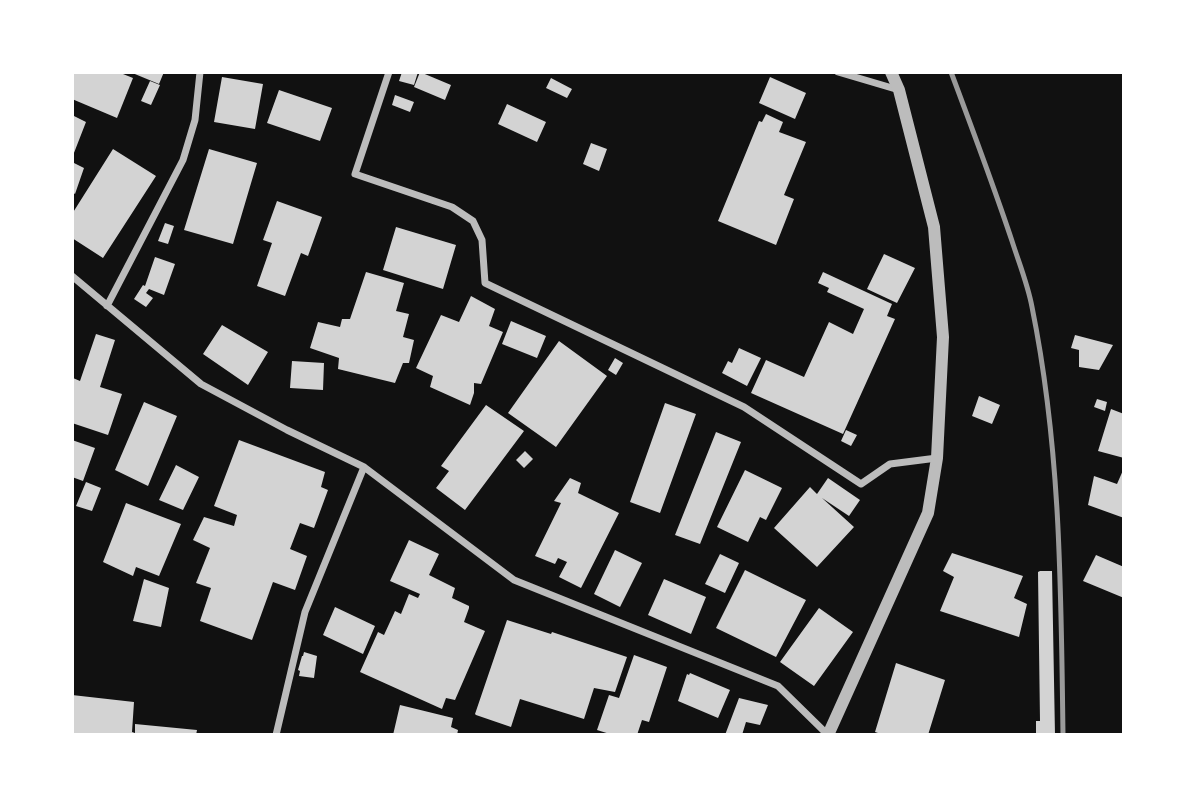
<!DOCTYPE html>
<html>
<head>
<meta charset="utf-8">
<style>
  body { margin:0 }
  #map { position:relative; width:1196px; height:807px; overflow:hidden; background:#111; font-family:Overpass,sans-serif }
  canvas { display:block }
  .frame { position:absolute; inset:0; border:74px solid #fff; pointer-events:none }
</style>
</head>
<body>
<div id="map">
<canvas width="1196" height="807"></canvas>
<div class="frame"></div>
</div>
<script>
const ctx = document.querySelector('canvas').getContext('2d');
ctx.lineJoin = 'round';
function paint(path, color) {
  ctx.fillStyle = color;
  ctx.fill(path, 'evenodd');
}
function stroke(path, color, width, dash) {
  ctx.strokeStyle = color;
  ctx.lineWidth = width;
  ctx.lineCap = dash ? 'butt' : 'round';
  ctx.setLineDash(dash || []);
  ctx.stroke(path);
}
paint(new Path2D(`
  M 72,72 L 118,72 L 133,78 L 117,118 L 72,99 Z
  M 130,72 L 164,72 L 159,84 Z
  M 402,72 L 418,72 L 414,85 L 399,81 Z
  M 420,72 L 451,85 L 445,100 L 414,87 Z
  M 222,77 L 263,84 L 255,129 L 214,122 Z
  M 770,77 L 806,93 L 795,119 L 759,103 Z
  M 551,78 L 572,89 L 567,98 L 546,88 Z
  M 150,81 L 160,85 L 151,105 L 141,101 Z
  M 279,90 L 332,108 L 320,141 L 267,123 Z
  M 395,95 L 414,102 L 410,112 L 392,105 Z
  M 507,104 L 546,122 L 537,142 L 498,124 Z
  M 766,114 L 783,122 L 779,132 L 806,142 L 784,195 L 794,199 L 776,245 L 718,221 L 759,121 L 762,122 Z
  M 72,115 L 86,122 L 72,158 Z
  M 591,143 L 607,149 L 599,171 L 583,164 Z
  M 113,149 L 156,176 L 103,258 L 72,238 L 72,214 Z
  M 209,149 L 257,163 L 233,244 L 184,230 Z
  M 72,162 L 84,168 L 75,194 L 72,192 Z
  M 277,201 L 322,217 L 308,256 L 301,253 L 285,296 L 257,286 L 272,243 L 263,240 Z
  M 165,223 L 174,226 L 168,244 L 158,241 Z
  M 396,227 L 456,245 L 443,289 L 383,270 Z
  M 884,254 L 915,268 L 897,303 L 867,289 Z
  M 155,257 L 175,264 L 164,295 L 149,289 L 146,293 L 153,298 L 146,307 L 134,299 L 143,285 L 145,286 Z
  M 366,272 L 404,283 L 396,311 L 409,314 L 403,337 L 414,340 L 409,363 L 403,363 L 395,383 L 338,369 L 339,358 L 310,348 L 318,322 L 340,327 L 342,319 L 350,319 Z
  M 823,272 L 892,304 L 887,316 L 895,319 L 843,434 L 751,393 L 766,360 L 804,377 L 829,322 L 853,334 L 864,309 L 827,292 L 829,288 L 818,283 Z
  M 471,296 L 495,309 L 489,326 L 503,332 L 481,384 L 474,383 L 474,393 L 470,405 L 430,387 L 433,376 L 416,368 L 441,315 L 459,322 Z
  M 511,321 L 546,336 L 537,358 L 502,344 Z
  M 222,325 L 268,352 L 248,385 L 203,354 Z
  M 96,334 L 115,340 L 100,387 L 122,394 L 108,435 L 72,423 L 72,380 L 73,378 L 80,381 Z
  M 1075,335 L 1113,345 L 1099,370 L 1079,367 L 1079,350 L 1071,348 Z
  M 559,341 L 607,376 L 556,447 L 508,413 Z
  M 739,348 L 761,358 L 747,386 L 722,373 L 728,361 L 732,363 Z
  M 615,358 L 623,363 L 616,375 L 608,370 Z
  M 292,361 L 324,363 L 323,390 L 290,388 Z
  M 979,396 L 1000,405 L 992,424 L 972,416 Z
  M 1097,399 L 1107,402 L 1105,411 L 1094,407 Z
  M 144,402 L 177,416 L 148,486 L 115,470 Z
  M 665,403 L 696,414 L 660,513 L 630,502 Z
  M 486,405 L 524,431 L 465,510 L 436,488 L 449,471 L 441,466 Z
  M 1111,409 L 1124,414 L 1124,458 L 1098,451 Z
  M 846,430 L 857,435 L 851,446 L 841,441 Z
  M 716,432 L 741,442 L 700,544 L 675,535 Z
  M 72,440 L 95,448 L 83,481 L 72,477 Z
  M 239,440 L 325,472 L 321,487 L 328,490 L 314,528 L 300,523 L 290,549 L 307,556 L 295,590 L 273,582 L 252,640 L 200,621 L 211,588 L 196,583 L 210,548 L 193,540 L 204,517 L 234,526 L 237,515 L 214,506 Z
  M 525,451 L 533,459 L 524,468 L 516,460 Z
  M 176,465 L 199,477 L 183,510 L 159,500 Z
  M 1124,468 L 1124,518 L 1088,505 L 1094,476 L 1117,484 Z
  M 745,470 L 782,488 L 766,520 L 760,517 L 748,542 L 717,527 Z
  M 570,478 L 581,483 L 578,493 L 619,513 L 581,588 L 559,577 L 567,562 L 558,558 L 555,564 L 535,556 L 561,503 L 554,501 Z
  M 828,478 L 860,500 L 849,516 L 822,498 L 854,527 L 817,567 L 774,528 L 810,487 L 817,494 Z
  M 86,482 L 101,488 L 92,511 L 76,506 Z
  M 126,503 L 181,524 L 159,576 L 136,567 L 133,576 L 103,562 Z
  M 409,540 L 439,554 L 429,575 L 455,588 L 452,598 L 469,606 L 469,608 L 464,622 L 485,631 L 455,700 L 446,698 L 442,709 L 360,672 L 378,632 L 384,635 L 395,611 L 401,614 L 409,594 L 418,598 L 420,594 L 390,581 Z
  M 615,550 L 642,563 L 620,607 L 594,594 Z
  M 952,553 L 1023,576 L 1014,598 L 1027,604 L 1019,637 L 940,611 L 954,577 L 943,571 Z
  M 720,554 L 739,563 L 725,593 L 705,584 Z
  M 1096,555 L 1124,567 L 1124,598 L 1083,581 Z
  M 745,570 L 806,600 L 776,657 L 716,628 Z
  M 1040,571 L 1052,571 L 1055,735 L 1036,735 L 1036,721 L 1040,721 L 1038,572 Z
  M 144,579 L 169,588 L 161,627 L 133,621 Z
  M 664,579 L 706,597 L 691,634 L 648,615 Z
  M 335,607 L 375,626 L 363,654 L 323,635 Z
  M 819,608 L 853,632 L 814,686 L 780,662 Z
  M 507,620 L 551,634 L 552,632 L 627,657 L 615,692 L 594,688 L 584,719 L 520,699 L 511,727 L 476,715 L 475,714 Z
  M 304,652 L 317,656 L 314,678 L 299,676 L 300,671 L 298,670 L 302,656 L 303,656 Z
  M 634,655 L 667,667 L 649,722 L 642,720 L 637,735 L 613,735 L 597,730 L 609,695 L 619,698 Z
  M 896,663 L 945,680 L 928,735 L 884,735 L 875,732 Z
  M 690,673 L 730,690 L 718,718 L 678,701 L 687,674 L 689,675 Z
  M 72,695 L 134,702 L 132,732 L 135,733 L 135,724 L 197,730 L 196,735 L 72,735 Z
  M 739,698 L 768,705 L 760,725 L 746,722 L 742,735 L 725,735 Z
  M 400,705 L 453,718 L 451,727 L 458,730 L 457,735 L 393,735 Z`), '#d3d3d3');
stroke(new Path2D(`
  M 389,72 L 355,174 L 452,207 L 473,221 L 482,240 L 485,283 L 744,407 L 861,484 L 890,464 L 937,458
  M 838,72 L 899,90
  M 72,276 L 201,384 L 287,430 L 364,467 L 514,580 L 778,686 L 828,735
  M 107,306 L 183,160 L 195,120 L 200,72
  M 276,735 L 305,612 L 364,467`), '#bcbcbc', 7);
stroke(new Path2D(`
  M 828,735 L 928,513 L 937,458 L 943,337 L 934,227 L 899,90 L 891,72`), '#bcbcbc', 12);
stroke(new Path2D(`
  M 951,72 C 972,128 993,184 1012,241 C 1019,263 1028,285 1032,307 C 1061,450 1061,591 1063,735`), '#9a9a9a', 5);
</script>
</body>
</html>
